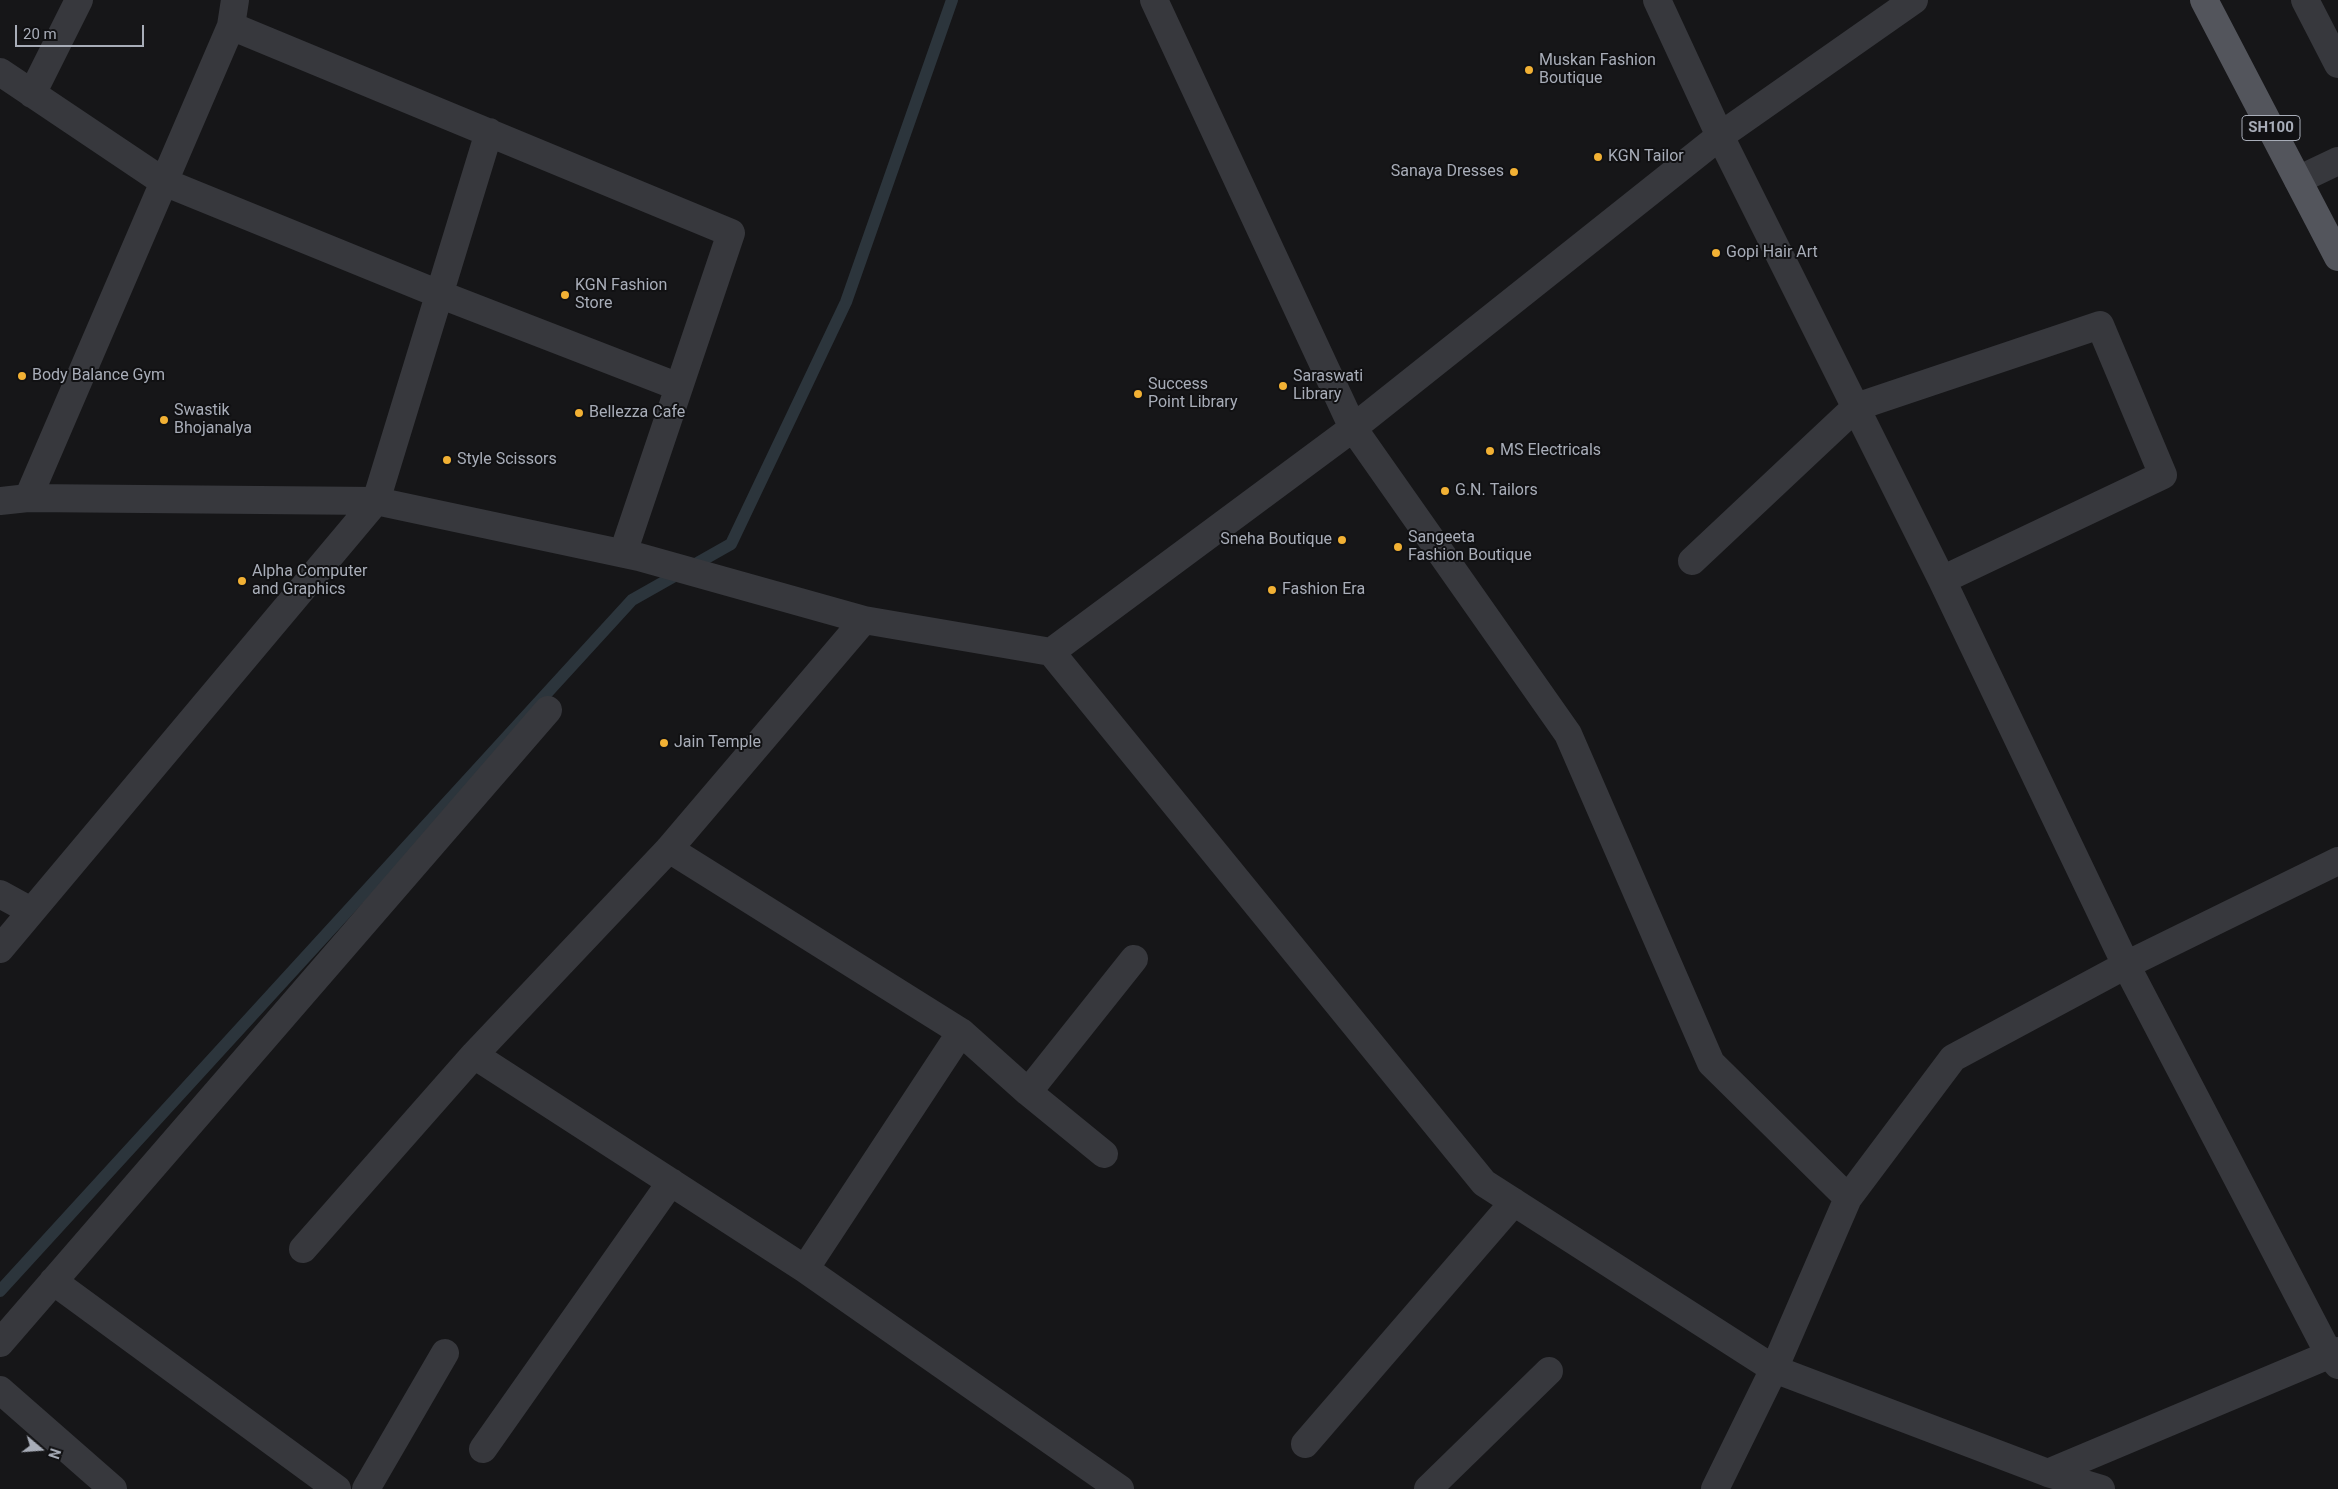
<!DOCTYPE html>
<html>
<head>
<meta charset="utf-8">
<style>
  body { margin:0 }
  #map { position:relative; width:2338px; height:1489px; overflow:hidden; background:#161618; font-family:Roboto,sans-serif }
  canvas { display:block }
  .north { position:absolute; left:15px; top:1424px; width:50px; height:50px; -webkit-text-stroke:4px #111113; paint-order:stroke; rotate:108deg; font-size:14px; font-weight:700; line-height:20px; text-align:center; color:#a8adb8 }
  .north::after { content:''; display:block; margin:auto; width:18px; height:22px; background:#a8adb8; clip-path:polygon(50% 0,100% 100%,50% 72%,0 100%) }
  .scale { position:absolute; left:15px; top:25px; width:129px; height:22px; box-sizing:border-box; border:2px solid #a8adb8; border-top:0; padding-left:6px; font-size:15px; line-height:18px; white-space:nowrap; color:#a8adb8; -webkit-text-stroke:4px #111113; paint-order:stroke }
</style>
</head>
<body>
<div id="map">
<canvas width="2338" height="1489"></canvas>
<div class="north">N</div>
<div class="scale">20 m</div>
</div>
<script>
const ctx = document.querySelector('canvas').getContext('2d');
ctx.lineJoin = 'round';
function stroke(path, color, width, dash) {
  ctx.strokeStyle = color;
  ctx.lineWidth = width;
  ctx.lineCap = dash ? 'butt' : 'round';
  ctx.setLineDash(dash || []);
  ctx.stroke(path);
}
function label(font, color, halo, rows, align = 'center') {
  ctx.font = font + ' Roboto,sans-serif';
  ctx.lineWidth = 4;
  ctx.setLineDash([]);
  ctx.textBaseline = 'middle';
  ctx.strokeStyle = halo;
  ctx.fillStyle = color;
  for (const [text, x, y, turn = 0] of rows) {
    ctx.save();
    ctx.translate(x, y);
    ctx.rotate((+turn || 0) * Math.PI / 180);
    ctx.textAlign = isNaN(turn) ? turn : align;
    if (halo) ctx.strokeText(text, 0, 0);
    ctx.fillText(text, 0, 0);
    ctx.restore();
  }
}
stroke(new Path2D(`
  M 0,1291 L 632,600 L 731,544 L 846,302 L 952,0`), '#2c353c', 12);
stroke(new Path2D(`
  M 1154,0 L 1353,428 L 1568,734 L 1711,1063 L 1848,1198
  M 1657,0 L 1720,136 L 1942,580 L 2126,965 L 2329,1354 L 2338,1365
  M 2305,0 L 2338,64
  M 231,26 L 731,233 L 623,553
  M 0,72 L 164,182 L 439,294 L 679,387
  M 32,94 L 79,0
  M 2298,180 L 2338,161
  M 28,498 L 231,26 L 235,0
  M 0,501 L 28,498 L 376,501 L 639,557 L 864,620 L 1051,652 L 1484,1183 L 1774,1369 L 2048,1473 L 2101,1489
  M 1692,561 L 1856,407 L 2100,325 L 2163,475 L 1942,580
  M 1051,652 L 1353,428 L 1720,136 L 1914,0
  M 669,849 L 961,1032 L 805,1269
  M 0,894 L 31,911
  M 0,949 L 376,501 L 489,132
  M 961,1032 L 1028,1092 L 1104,1154
  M 474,1055 L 805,1269 L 1120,1489
  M 1028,1092 L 1134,959
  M 303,1249 L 474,1055 L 669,849 L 864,620
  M 53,1281 L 337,1489
  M 0,1343 L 548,710
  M 0,1390 L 113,1489
  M 1305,1444 L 1514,1202
  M 483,1449 L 671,1182
  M 2048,1473 L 2338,1351
  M 366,1489 L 445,1353
  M 1428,1489 L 1549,1371
  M 1715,1489 L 1774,1369 L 1848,1198 L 1953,1058 L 2126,965 L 2338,861`), '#37383d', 28);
stroke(new Path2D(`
  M 2204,0 L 2338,257`), '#53555c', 28);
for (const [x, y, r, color] of [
  [1529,70,5,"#f2b134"],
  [1598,157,5,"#f2b134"],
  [1514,172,5,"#f2b134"],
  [1716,253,5,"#f2b134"],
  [565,295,5,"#f2b134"],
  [22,376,5,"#f2b134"],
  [1283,386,5,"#f2b134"],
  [1138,394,5,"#f2b134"],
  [579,413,5,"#f2b134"],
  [164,420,5,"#f2b134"],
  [1490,451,5,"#f2b134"],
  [447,460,5,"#f2b134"],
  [1445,491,5,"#f2b134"],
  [1342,540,5,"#f2b134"],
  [1398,547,5,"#f2b134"],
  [242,581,5,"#f2b134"],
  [1272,590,5,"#f2b134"],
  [664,743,5,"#f2b134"]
]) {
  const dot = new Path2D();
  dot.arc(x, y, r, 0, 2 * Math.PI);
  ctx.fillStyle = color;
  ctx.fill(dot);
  stroke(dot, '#111113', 2);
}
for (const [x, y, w] of [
  [2271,128,58]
]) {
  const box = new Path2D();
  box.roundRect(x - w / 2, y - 12.5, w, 25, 4);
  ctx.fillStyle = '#111113';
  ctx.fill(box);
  stroke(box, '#a8adb8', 1);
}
label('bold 15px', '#a8adb8', null, [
  ["SH100",2271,128]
]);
label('16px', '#a8adb8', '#111113', [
  ["Muskan Fashion",1539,61],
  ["Boutique",1539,79],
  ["KGN Tailor",1608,157],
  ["Sanaya Dresses",1504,172,"right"],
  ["Gopi Hair Art",1726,253],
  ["KGN Fashion",575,286],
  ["Store",575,304],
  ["Body Balance Gym",32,376],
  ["Saraswati",1293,377],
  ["Library",1293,395],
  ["Success",1148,385],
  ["Point Library",1148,403],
  ["Swastik",174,411],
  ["Bhojanalya",174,429],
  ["Bellezza Cafe",589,413],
  ["MS Electricals",1500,451],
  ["Style Scissors",457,460],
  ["G.N. Tailors",1455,491],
  ["Sangeeta",1408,538],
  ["Fashion Boutique",1408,556],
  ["Sneha Boutique",1332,540,"right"],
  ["Alpha Computer",252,572],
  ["and Graphics",252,590],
  ["Fashion Era",1282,590],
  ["Jain Temple",674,743]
], 'left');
</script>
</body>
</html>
